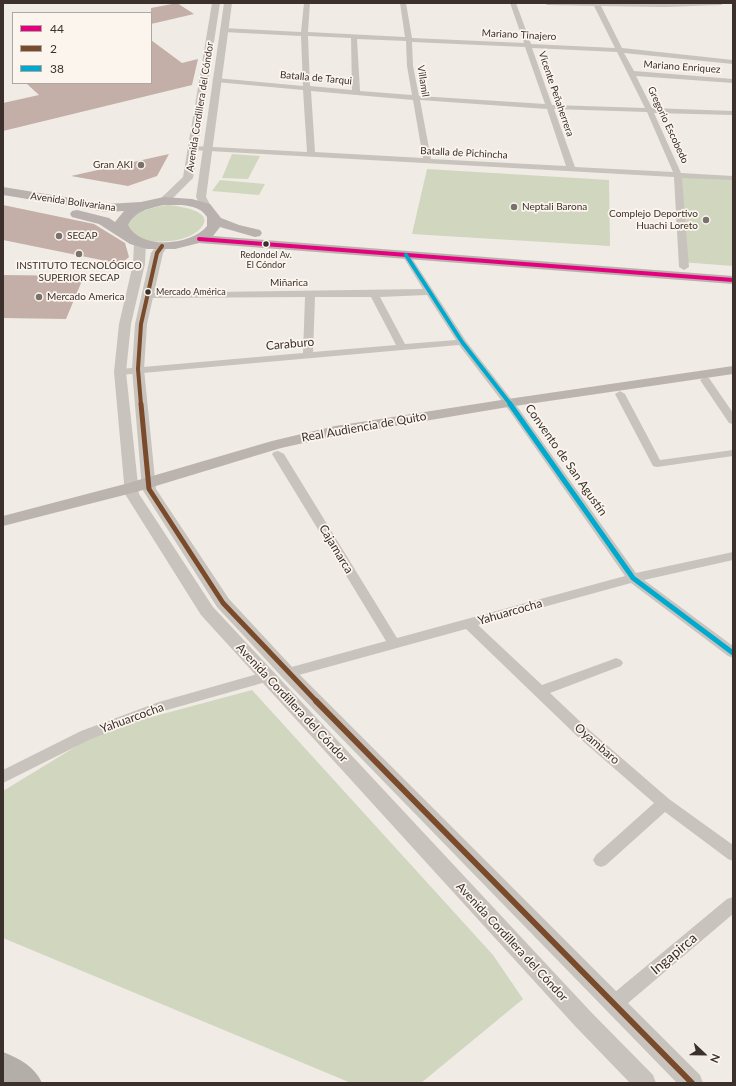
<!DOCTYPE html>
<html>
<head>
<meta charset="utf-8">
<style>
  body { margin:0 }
  #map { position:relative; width:736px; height:1086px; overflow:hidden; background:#f0ebe5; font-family:Lato,sans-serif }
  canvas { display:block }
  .frame { position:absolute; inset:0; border:4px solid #3b302b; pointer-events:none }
  .legend { position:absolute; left:12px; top:12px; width:140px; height:72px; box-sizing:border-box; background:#fbf5ee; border:1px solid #aea6a0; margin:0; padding:5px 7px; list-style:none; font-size:12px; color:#3b302b }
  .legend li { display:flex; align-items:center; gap:8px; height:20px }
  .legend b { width:20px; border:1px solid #aea6a0 }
  .north { position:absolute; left:684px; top:1034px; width:40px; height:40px; -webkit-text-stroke:3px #fbf5ee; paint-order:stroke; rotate:112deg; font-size:11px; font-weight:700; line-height:16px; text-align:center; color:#3b302b }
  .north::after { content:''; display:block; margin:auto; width:14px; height:18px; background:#3b302b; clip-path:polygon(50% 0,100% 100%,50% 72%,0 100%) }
</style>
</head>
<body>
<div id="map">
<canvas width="736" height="1086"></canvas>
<div class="frame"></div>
<ul class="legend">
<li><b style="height:5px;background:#e5007d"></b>44</li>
<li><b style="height:5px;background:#7a4b2a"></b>2</li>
<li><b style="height:5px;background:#00a9ce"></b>38</li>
</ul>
<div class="north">N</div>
</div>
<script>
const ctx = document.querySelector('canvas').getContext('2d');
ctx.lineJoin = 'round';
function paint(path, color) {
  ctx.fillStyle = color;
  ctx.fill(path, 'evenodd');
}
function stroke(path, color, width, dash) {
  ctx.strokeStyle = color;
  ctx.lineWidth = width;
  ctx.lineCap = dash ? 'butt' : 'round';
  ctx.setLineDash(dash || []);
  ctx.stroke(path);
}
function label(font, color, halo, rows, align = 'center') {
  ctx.font = font + ' Lato,sans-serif';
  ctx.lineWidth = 3.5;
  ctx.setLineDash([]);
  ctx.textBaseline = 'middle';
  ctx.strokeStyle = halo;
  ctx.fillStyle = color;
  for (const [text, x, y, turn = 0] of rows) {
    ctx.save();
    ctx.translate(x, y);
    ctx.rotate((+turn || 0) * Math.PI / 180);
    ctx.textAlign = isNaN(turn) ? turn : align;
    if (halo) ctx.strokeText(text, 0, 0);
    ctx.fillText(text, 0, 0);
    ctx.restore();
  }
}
paint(new Path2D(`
  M 232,154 L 260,156 L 248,179 L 222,178 Z
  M 427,169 L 609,180 L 610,246 L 412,234 Z
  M 679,174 L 733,178 L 733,266 L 681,262 Z
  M 220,180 L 265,184 L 259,195 L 212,191 Z
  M 168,205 C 178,206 218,211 200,229 C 187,243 145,247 132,232 C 115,215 158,206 168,205 Z
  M 252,690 L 493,955 L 523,999 L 421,1083 L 351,1083 L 3,938 L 3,791 L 103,730 Z`), '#d1d6bf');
paint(new Path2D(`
  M 177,3 L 194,14 L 151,24 L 151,8 Z
  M 151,40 L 182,63 L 198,59 L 192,85 L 3,131 L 3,103 L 39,95 L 26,83 L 151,83 Z
  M 169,154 L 157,176 L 128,186 L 71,176 Z
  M 3,205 L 94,224 L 125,243 L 129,257 L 121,264 L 3,240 Z
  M 3,275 L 84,276 L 66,319 L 3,318 Z`), '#c3afa7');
paint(new Path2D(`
  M 304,3 L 310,3 L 308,32 L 405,37 L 400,3 L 406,3 L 412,38 L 524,43 L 510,3 L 516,3 L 531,44 L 615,48 L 594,6 L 547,5 L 544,3 L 724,3 L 721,5 L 665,7 L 601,6 L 622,48 L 733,60 L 733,64 L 624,53 L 634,71 L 733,79 L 733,83 L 636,76 L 652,108 L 733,111 L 733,115 L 654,113 L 681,173 L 733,176 L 733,180 L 682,178 L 689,267 L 684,270 L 679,267 L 674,177 L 191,150 L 190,148 L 194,146 L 307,152 L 303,90 L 216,82 L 212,80 L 216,78 L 303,86 L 301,36 L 223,32 L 220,30 L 223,28 L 301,32 ZM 308,36 L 351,38 L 352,90 L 310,86 ZM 357,39 L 406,41 L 407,66 L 412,95 L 360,91 ZM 412,42 L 525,47 L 545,104 L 419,96 L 413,66 ZM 532,48 L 617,52 L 645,108 L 552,105 ZM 311,91 L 413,100 L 423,158 L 315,152 ZM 420,100 L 547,109 L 566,166 L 431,159 ZM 554,109 L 647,112 L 673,172 L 575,167 Z
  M 406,252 L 410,255 L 466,341 L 519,409 L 636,573 L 733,552 L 733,560 L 644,580 L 733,646 L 733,658 L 728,656 L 631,583 L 478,625 L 542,685 L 611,660 L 616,658 L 621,660 L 623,663 L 621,666 L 550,693 L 587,728 L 669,799 L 733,845 L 733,861 L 728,859 L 665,812 L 606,865 L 601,867 L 596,865 L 593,860 L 596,855 L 654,803 L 577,736 L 466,629 L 288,678 L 283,677 L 281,673 L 283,669 L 288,668 L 386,641 L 272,454 L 274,452 L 278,451 L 284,454 L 397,638 L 625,576 L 511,413 L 459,345 L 120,375 L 115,372 L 120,369 L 303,353 L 305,297 L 148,298 L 143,295 L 145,293 L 423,289 L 402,255 ZM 427,295 L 456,340 L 405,344 L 380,297 ZM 315,297 L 371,297 L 396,345 L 313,352 Z
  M 705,377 L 709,378 L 733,413 L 733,424 L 729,423 L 700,380 Z
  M 620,391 L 625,394 L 660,460 L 733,450 L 733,456 L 657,467 L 653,466 L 615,394 Z
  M 268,671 L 273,672 L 275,676 L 273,680 L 167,710 L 91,739 L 3,783 L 3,770 L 81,731 L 159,702 Z
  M 733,897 L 733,914 L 621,1009 L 615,1011 L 609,1009 L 607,1003 L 609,997 L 727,899 Z`), '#c9c3be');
paint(new Path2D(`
  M 212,3 L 220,3 L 193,178 L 168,203 L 160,203 L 159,201 L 160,199 L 183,177 Z
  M 224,3 L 232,3 L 206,197 L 212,208 L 207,211 L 203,210 L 196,197 Z
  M 140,240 L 146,243 L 145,264 L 131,324 L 126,372 L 139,494 L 213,607 L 591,1012 L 653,1075 L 656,1083 L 630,1083 L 575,1026 L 201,615 L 125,494 L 114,372 L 119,324 L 133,264 L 134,243 Z
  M 162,243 L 168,246 L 163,253 L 147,324 L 144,369 L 156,489 L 229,599 L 294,669 L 700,1075 L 703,1083 L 677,1083 L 282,677 L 217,607 L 142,489 L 132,369 L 135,324 L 151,253 L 158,244 Z`), '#c9c3be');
paint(new Path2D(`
  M 733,366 L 733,374 L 508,407 L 335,436 L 281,448 L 136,492 L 3,526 L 3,516 L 125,484 L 272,441 L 335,426 L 508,399 Z`), '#bab3ae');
paint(new Path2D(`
  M 3,187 L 107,204 L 141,202 L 164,197 L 192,199 L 210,204 L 221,218 L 239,225 L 260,230 L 262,233 L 260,236 L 255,237 L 220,227 L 213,236 L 733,276 L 733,284 L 199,243 L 175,249 L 147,249 L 130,244 L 99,224 L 72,217 L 70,214 L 72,211 L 77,210 L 109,218 L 115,222 L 124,211 L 107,212 L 3,195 ZM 164,205 C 178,205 199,203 207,217 L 207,226 C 191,246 140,250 128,225 C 135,211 150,208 164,205 Z`), '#b8b1ad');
paint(new Path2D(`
  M 3,1052 C 19,1058 35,1067 42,1083 L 3,1083 Z`), '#b4aea8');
stroke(new Path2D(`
  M 199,239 L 733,280`), '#e5007d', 4);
stroke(new Path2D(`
  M 141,405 L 138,369 L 141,324 L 157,253 L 162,246`), '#7a4b2a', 4);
stroke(new Path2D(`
  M 141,404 L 149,489 L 223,603 L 317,702`), '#7a4b2a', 5);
stroke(new Path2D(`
  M 316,701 L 692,1083`), '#7a4b2a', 6);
stroke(new Path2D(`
  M 406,255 L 462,342 L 511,405`), '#00a9ce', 4);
stroke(new Path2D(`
  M 510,404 L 633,578 L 733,653`), '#00a9ce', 5);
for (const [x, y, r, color] of [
  [141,165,4,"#7a716c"],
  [514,207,4,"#7a716c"],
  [706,220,4,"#7a716c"],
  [59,236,4,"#7a716c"],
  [266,244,3.5,"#3b302b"],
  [79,254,4,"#7a716c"],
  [148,292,3.5,"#3b302b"],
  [39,297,4,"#7a716c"]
]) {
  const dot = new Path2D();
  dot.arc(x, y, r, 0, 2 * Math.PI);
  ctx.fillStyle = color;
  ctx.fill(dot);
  stroke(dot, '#fbf5ee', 1.5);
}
label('9px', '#3b302b', '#fbf5ee', [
  ["Redondel Av.",266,255],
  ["El Cóndor",266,265],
  ["Mercado América",156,292,"left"]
]);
label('10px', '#3b302b', '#fbf5ee', [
  ["Mariano Tinajero",519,35,3],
  ["Mariano Enriquez",682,67,4],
  ["Batalla de Tarqui",316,78,5],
  ["Villamil",423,81,81],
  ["Vicente Peñaherrera",556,94,71],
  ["Avenida Cordillera del Cóndor",200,107,-81],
  ["Gregorio Escobedo",668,125,65],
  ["Batalla de Pichincha",464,153,3],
  ["Avenida Bolivariana",73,202,8],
  ["Miñarica",289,283]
]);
label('10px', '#3b302b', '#fbf5ee', [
  ["Gran AKI",133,165,"right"],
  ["Neptali Barona",522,207],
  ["Complejo Deportivo",698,214,"right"],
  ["Huachi Loreto",698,226,"right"],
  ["SECAP",67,236],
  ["INSTITUTO TECNOLÓGICO",79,266,"center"],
  ["SUPERIOR SECAP",79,278,"center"],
  ["Mercado America",47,297]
], 'left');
label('12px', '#3b302b', '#fbf5ee', [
  ["Caraburo",290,344,-5],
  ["Real Audiencia de Quito",364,427,-10],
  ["Convento de San Agustín",566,460,55],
  ["Cajamarca",336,549,59],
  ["Yahuarcocha",510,612,-16],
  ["Avenida Cordillera del Cóndor",292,703,47],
  ["Yahuarcocha",132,718,-20],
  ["Oyambaro",597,744,41],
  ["Avenida Cordillera del Cóndor",512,942,47]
]);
label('14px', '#3b302b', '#fbf5ee', [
  ["Ingapirca",674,954,-40]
]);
</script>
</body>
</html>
